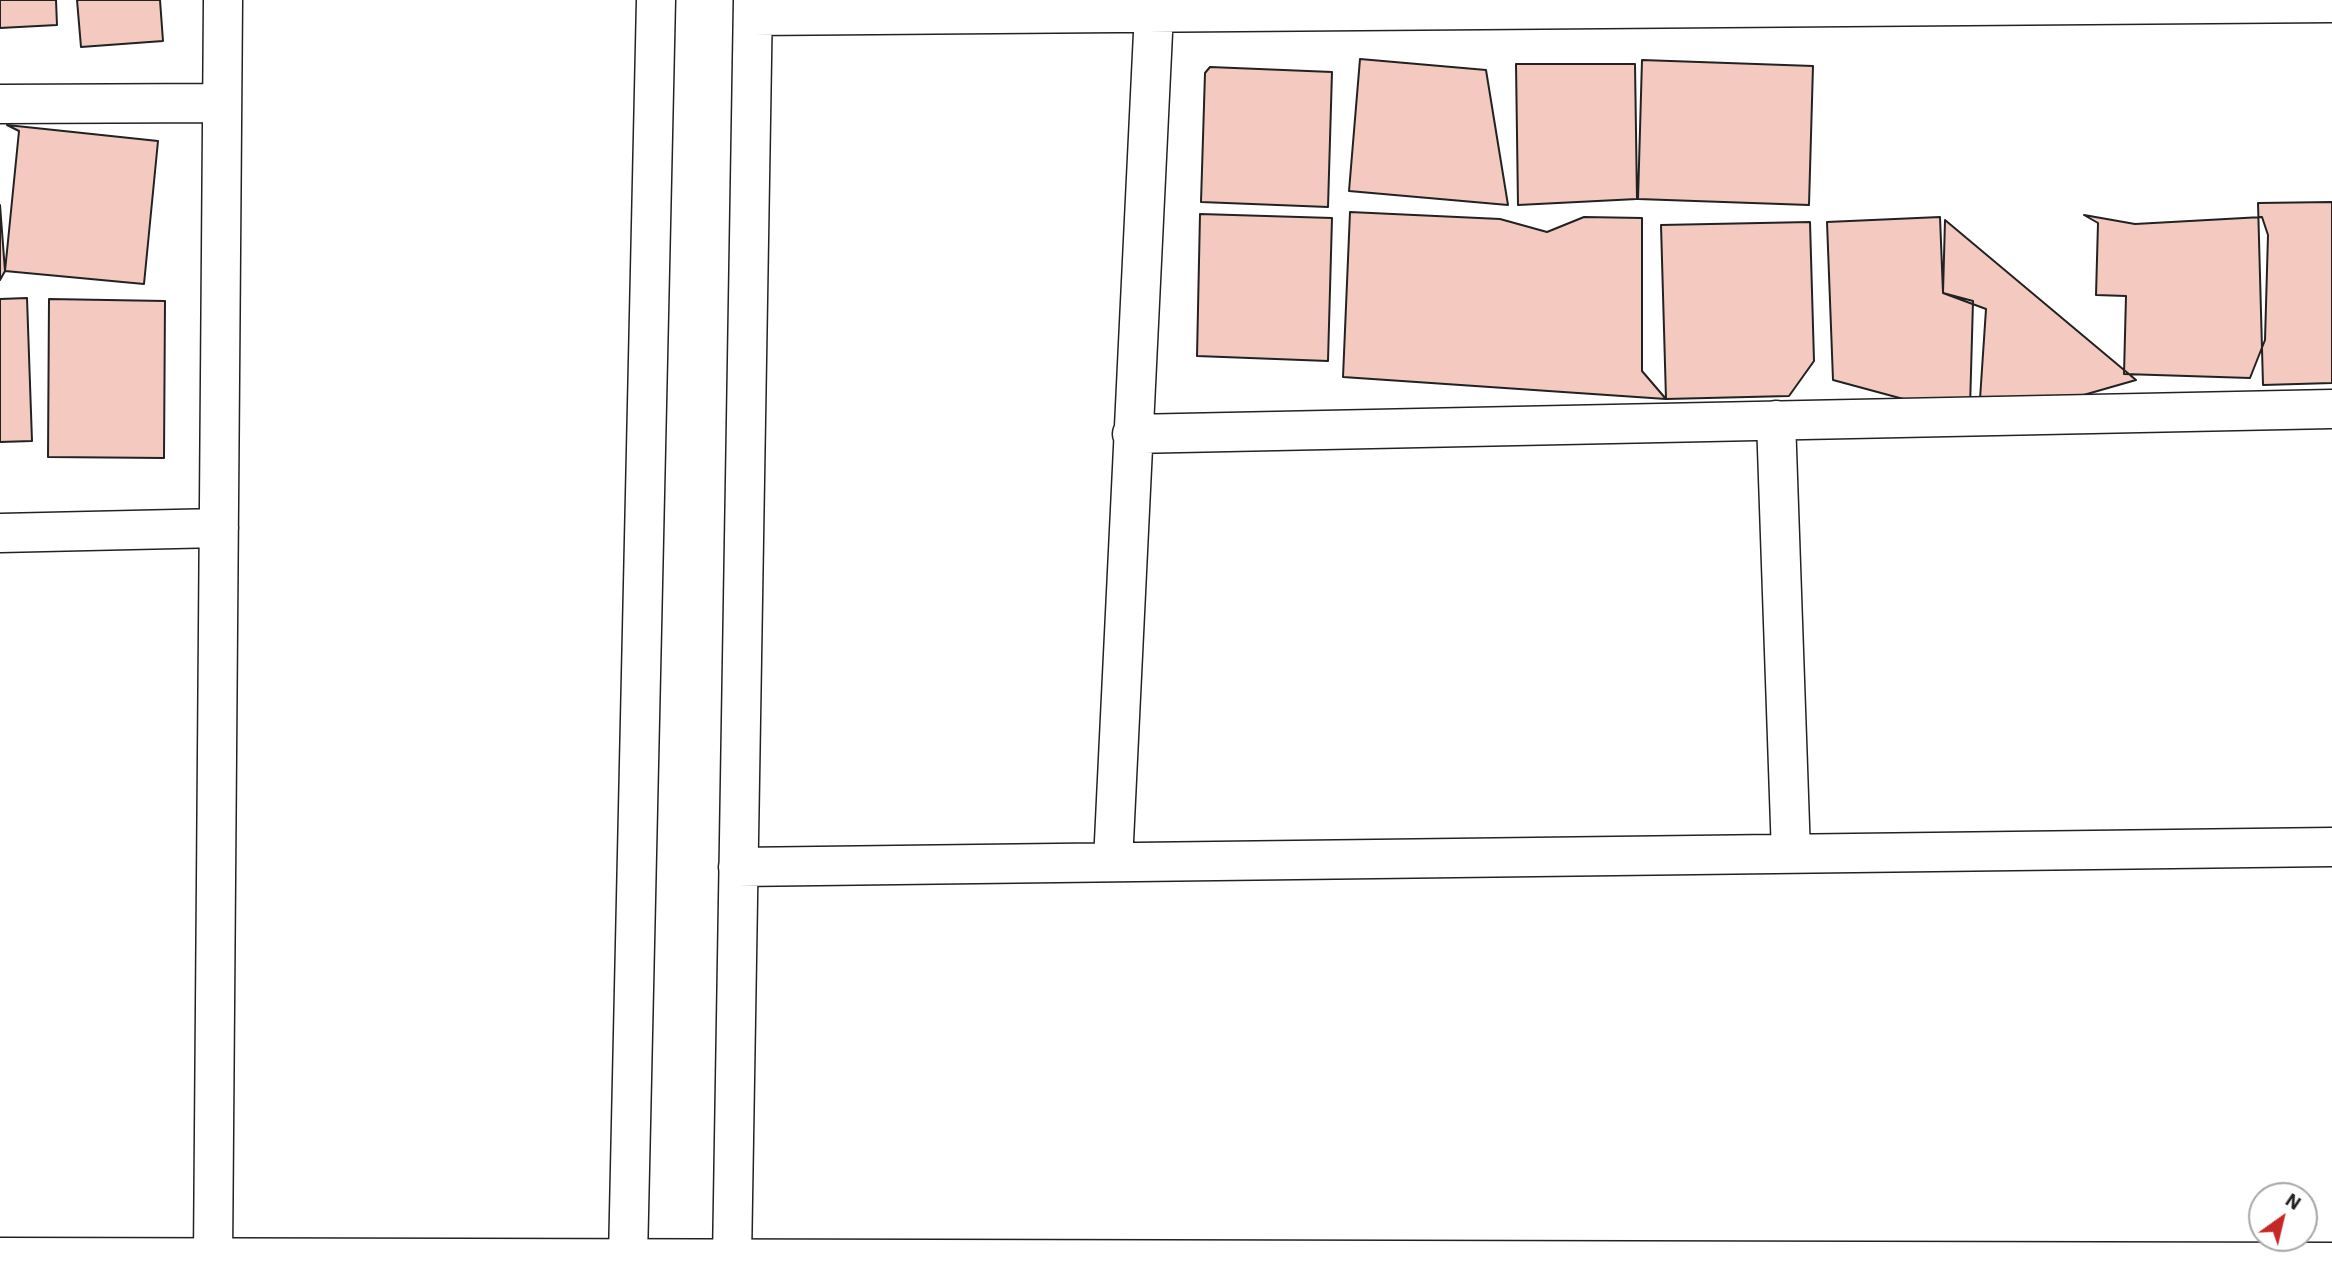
<!DOCTYPE html>
<html>
<head>
<meta charset="utf-8">
<style>
  body { margin:0 }
  #map { position:relative; width:2332px; height:1266px; overflow:hidden; background:#fff; font-family:"IBM Plex Sans",sans-serif }
  canvas { display:block }
  .north { position:absolute; left:2248px; top:1182px; width:70px; height:70px; box-sizing:border-box; background:#fff; border:2px solid #a7a7a7; border-radius:50%; rotate:34deg; font-size:19px; font-weight:700; line-height:28px; text-align:center; color:#222 }
  .north::after { content:''; display:block; margin:auto; width:24px; height:32px; background:#c62828; clip-path:polygon(50% 0,100% 100%,50% 72%,0 100%) }
</style>
</head>
<body>
<div id="map">
<canvas width="2332" height="1266"></canvas>
<div class="north">N</div>
</div>
<script>
const ctx = document.querySelector('canvas').getContext('2d');
ctx.lineJoin = 'round';
function paint(path, color) {
  ctx.fillStyle = color;
  ctx.fill(path, 'evenodd');
}
function stroke(path, color, width, dash) {
  ctx.strokeStyle = color;
  ctx.lineWidth = width;
  ctx.lineCap = dash ? 'butt' : 'round';
  ctx.setLineDash(dash || []);
  ctx.stroke(path);
}
const building = new Path2D(`
  M 0,0 L 56,0 L 57,25 L 0,28 Z
  M 77,0 L 160,0 L 163,41 L 81,47 Z
  M 1360,59 L 1486,70 L 1508,205 L 1349,191 Z
  M 1642,60 L 1813,66 L 1809,205 L 1638,199 Z
  M 1516,64 L 1635,64 L 1637,199 L 1518,205 Z
  M 1210,67 L 1332,72 L 1328,207 L 1201,202 L 1205,73 Z
  M 7,125 L 158,141 L 144,284 L 5,271 L 19,131 Z
  M 2332,202 L 2332,383 L 2263,385 L 2258,203 Z
  M 0,205 L 5,271 L 0,280 Z
  M 1350,212 L 1500,219 L 1547,232 L 1584,217 L 1642,218 L 1642,371 L 1666,399 L 1343,377 Z
  M 1200,214 L 1332,218 L 1328,361 L 1197,356 Z
  M 2084,215 L 2135,224 L 2262,217 L 2268,235 L 2265,340 L 2250,378 L 2124,374 L 2126,296 L 2096,295 L 2098,223 Z
  M 1940,217 L 1943,293 L 1973,301 L 1970,408 L 1933,407 L 1833,380 L 1827,222 Z
  M 1945,220 L 2136,380 L 2059,402 L 1980,399 L 1986,309 L 1943,293 Z
  M 1810,222 L 1814,361 L 1789,396 L 1666,399 L 1661,225 Z
  M 27,298 L 32,441 L 0,442 L 0,299 Z
  M 49,299 L 165,301 L 164,458 L 48,457 Z`);
paint(building, '#f3c9c0');
stroke(building, '#222', 2);
const street = new Path2D(`
  M 753,16 L 2332,3
  M 0,104 L 222,103
  M 1776,420 L 1791,854
  M 1132,434 L 2332,409
  M 0,533 L 219,528
  M 1113,862 L 1154,12
  M 738,867 L 2332,847
  M 213,1257 L 223,0
  M 628,1258 L 656,0
  M 732,1259 L 753,0`);
const secondary = new Path2D(`
  M 0,1257 L 2332,1262`);
stroke(street, '#222', 41);
stroke(secondary, '#222', 41);
stroke(street, '#fff', 38);
stroke(secondary, '#fff', 38);
</script>
</body>
</html>
